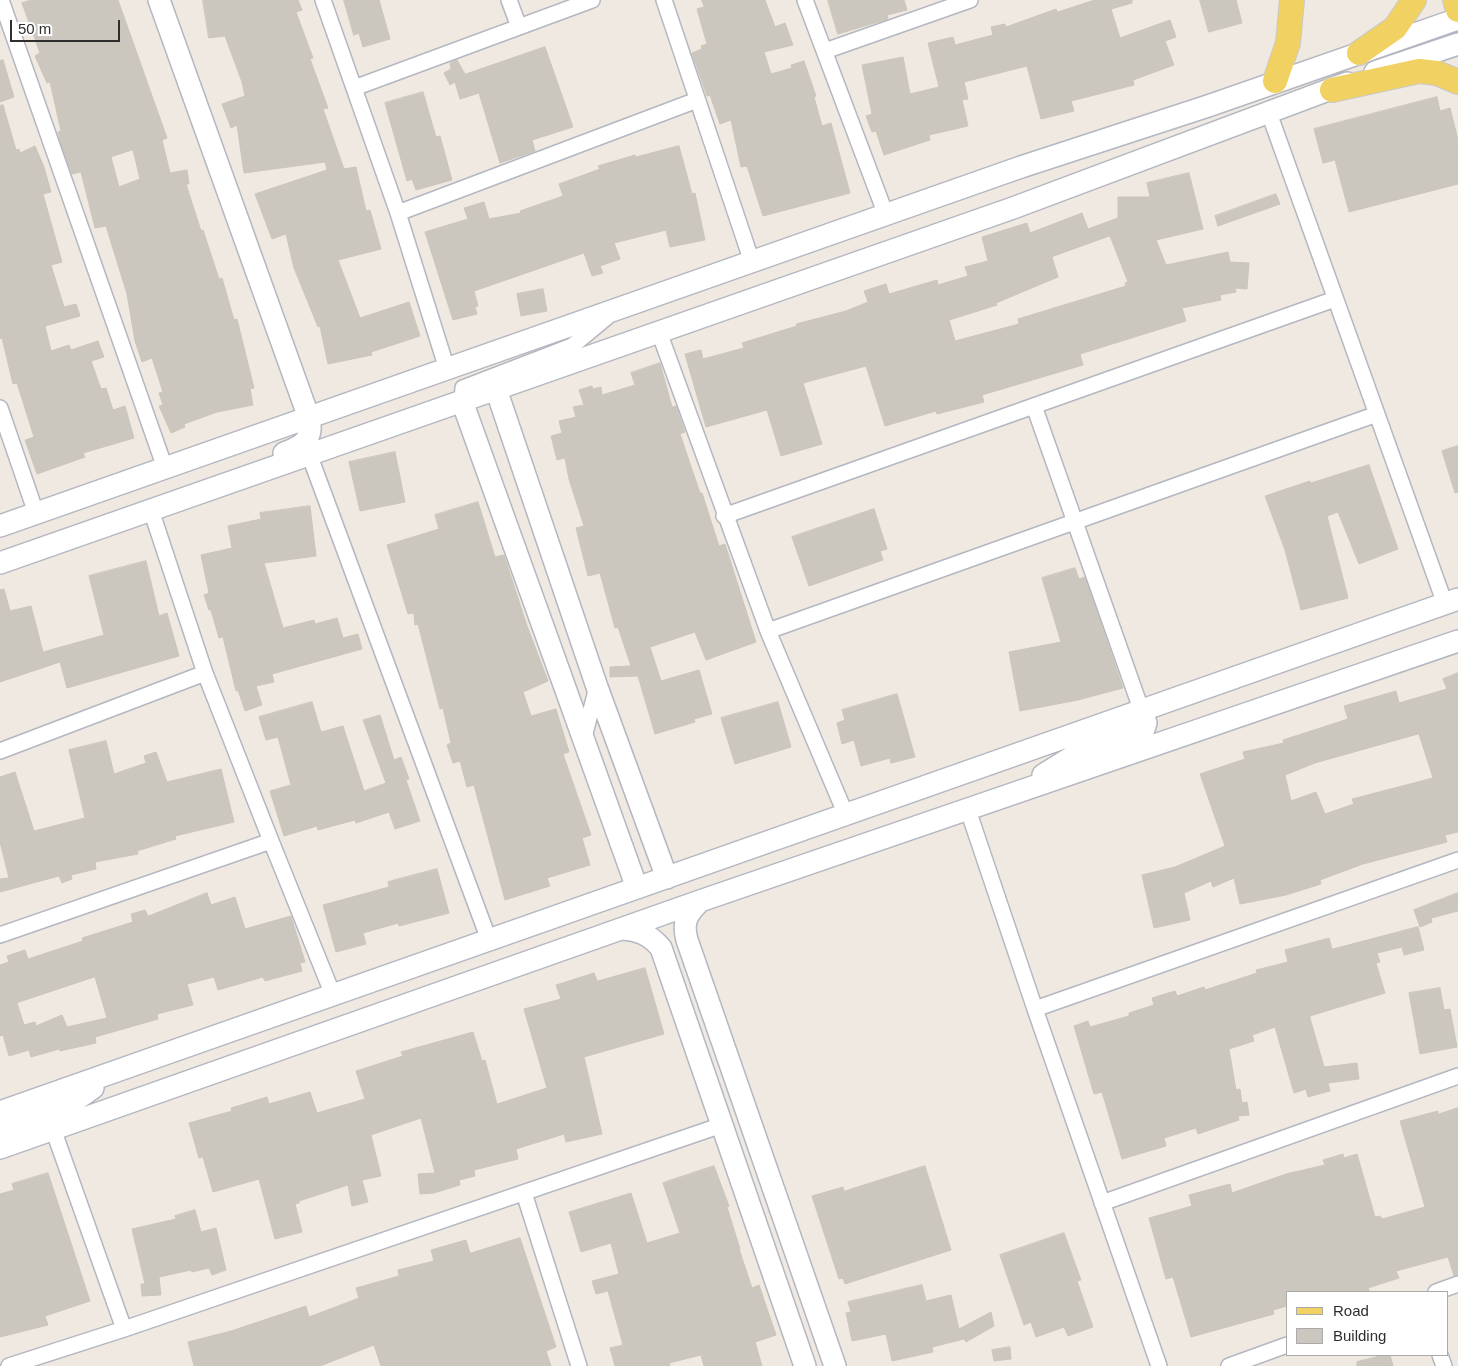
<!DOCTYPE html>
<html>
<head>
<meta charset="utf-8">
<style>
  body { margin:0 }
  #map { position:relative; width:1458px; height:1366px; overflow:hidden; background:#efe9e1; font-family:Helvetica,sans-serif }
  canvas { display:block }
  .legend { position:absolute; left:1286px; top:1291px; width:162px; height:65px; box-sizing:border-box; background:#fff; border:1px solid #ababab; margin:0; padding:6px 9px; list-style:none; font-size:15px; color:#2e2e2e }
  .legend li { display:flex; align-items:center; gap:10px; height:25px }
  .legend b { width:25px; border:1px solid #ababab }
  .scale { position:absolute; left:10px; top:20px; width:110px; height:22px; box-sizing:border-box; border:2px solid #2e2e2e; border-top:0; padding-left:6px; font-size:15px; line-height:18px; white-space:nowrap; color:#2e2e2e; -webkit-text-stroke:4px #fff; paint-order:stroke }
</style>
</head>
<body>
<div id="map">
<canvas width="1458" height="1366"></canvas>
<ul class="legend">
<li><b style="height:6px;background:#f2d163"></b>Road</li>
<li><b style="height:14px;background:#cbc7bf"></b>Building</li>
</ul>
<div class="scale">50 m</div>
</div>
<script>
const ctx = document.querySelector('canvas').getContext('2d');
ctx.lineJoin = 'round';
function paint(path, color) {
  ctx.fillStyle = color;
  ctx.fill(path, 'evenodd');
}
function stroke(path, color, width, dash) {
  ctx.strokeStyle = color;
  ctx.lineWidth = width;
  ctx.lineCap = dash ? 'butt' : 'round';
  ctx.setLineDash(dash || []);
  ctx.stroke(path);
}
const building = new Path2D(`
  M 32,0 L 118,0 L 167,138 L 162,140 L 170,173 L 187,170 L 189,184 L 186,184 L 201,231 L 203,230 L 219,279 L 222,278 L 234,320 L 237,319 L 254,388 L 250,389 L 253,405 L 217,412 L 184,424 L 185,427 L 171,433 L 159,406 L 163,405 L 159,393 L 163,392 L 152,358 L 142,362 L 135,341 L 127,294 L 106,226 L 95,228 L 81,172 L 72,174 L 61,144 L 58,132 L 61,131 L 50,82 L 47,83 L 35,56 L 40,53 L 22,3 ZM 133,150 L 140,179 L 119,187 L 111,157 Z
  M 203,0 L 298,0 L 302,10 L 296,12 L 313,58 L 310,59 L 328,108 L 323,109 L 344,169 L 356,167 L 366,211 L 370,210 L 381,249 L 338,260 L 360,318 L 409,302 L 420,336 L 371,352 L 372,355 L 328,364 L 320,326 L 318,327 L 294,268 L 286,234 L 272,239 L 255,194 L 327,170 L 325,162 L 244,173 L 237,125 L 231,128 L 222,104 L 245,96 L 242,82 L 225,36 L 209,38 Z
  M 344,0 L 379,0 L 390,39 L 363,47 L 359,33 L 354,35 Z
  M 702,0 L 765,0 L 775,27 L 785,23 L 793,45 L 764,52 L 771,74 L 792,68 L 791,65 L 804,61 L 816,96 L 814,97 L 822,126 L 831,123 L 850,193 L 763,216 L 747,166 L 741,167 L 731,120 L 720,124 L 710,95 L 707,96 L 692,53 L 702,49 L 701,46 L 707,44 L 697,9 L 704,7 Z
  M 828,0 L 904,0 L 907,10 L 887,15 L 888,19 L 838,34 Z
  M 1095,0 L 1132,0 L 1132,3 L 1111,9 L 1120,38 L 1170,20 L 1176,37 L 1165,41 L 1174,65 L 1133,80 L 1134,85 L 1071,101 L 1074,111 L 1041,119 L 1027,66 L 964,82 L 968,99 L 962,100 L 968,126 L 929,135 L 930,140 L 884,155 L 876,131 L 872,132 L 866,116 L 872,114 L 862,65 L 903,57 L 910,94 L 939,87 L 928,43 L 953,37 L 955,45 L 993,35 L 991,27 L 1005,24 L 1006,27 L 1056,9 L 1057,12 Z
  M 1200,0 L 1236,0 L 1242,23 L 1209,32 Z
  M 545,47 L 573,127 L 532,140 L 535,151 L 500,163 L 479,93 L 460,99 L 455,82 L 450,85 L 444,73 L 451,69 L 450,63 L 457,60 L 465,74 Z
  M 3,60 L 14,97 L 0,102 L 0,61 Z
  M 423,92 L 436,137 L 440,136 L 452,180 L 416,190 L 412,179 L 407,181 L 385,103 Z
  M 1437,97 L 1440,111 L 1450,108 L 1458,140 L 1458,184 L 1349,212 L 1335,160 L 1323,163 L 1314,129 Z
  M 3,105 L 16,150 L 19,149 L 20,153 L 35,146 L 44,167 L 51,192 L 43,194 L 62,262 L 51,265 L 64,307 L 76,304 L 80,316 L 45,326 L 51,351 L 69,345 L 71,350 L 98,341 L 104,357 L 91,361 L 101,389 L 106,388 L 113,410 L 125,406 L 134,438 L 83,453 L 85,457 L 37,474 L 25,440 L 34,437 L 17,383 L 13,384 L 2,338 L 0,339 L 0,106 Z
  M 679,146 L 692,194 L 695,193 L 705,240 L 670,247 L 666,230 L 614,243 L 620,259 L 600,266 L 603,273 L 592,276 L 584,253 L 474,291 L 478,306 L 475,307 L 477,314 L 453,320 L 425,232 L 468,219 L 464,208 L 484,202 L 489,219 L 521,213 L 520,211 L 563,196 L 559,184 L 600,169 L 598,166 L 635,155 L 635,157 Z
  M 1189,173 L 1203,229 L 1156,240 L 1166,265 L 1228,252 L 1230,262 L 1249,263 L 1247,289 L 1235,288 L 1236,292 L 1220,295 L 1221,300 L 1182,308 L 1186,321 L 1080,354 L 1083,365 L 982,395 L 984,402 L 937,414 L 936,411 L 885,426 L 866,366 L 803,383 L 822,444 L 781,456 L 767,410 L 706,427 L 685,354 L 701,350 L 703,359 L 744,348 L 742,343 L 797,326 L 796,324 L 846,311 L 868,302 L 864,291 L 886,284 L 889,294 L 937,280 L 938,285 L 968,276 L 965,267 L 988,261 L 982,237 L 1027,223 L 1030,233 L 1082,213 L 1088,229 L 1118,218 L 1118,197 L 1150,197 L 1147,183 ZM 1110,236 L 1128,282 L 1125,283 L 1126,286 L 1018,319 L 1019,324 L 955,341 L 949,320 L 997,305 L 996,303 L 1058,277 L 1052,257 Z
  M 1276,194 L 1280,204 L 1218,226 L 1215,216 Z
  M 543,289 L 547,311 L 521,316 L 517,294 Z
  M 660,363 L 672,407 L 676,406 L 685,432 L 680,434 L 700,493 L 702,493 L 719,546 L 725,544 L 756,642 L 706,660 L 695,632 L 650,647 L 661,681 L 699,670 L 712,714 L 694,719 L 695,722 L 655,734 L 638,676 L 610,677 L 610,667 L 631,666 L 618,627 L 615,628 L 600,573 L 588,576 L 576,528 L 584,526 L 569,479 L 565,458 L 557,460 L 551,436 L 562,433 L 559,421 L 576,417 L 573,407 L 584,405 L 579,390 L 592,386 L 593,389 L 601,387 L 602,395 L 635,385 L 631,373 Z
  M 1458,446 L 1458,492 L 1455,493 L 1442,451 Z
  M 395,452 L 405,502 L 360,511 L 349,462 Z
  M 1369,465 L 1398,549 L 1359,564 L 1338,512 L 1327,516 L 1348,598 L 1301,610 L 1285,550 L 1265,496 L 1310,481 L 1310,483 Z
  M 478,502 L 495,557 L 504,555 L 526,623 L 548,681 L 523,692 L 531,716 L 556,709 L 569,752 L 563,754 L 591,835 L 582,838 L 590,865 L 547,878 L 550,886 L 505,900 L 474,785 L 467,787 L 460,761 L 453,763 L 447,745 L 451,743 L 443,708 L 440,709 L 418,624 L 415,625 L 414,613 L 408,614 L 387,545 L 439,529 L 435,515 Z
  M 310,506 L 316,556 L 264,563 L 283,628 L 314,620 L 315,624 L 337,618 L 343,638 L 358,634 L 362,649 L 272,674 L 274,682 L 256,686 L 262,705 L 245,711 L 238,690 L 236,691 L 223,637 L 219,638 L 211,610 L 209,610 L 204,595 L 209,593 L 201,555 L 232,548 L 228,526 L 261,519 L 260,513 Z
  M 874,509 L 887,549 L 880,551 L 883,560 L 809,586 L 792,537 Z
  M 146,561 L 159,616 L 167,613 L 179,656 L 67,688 L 60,662 L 0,682 L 0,590 L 4,589 L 10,611 L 31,606 L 43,652 L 104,635 L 89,576 Z
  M 1075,568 L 1079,579 L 1085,577 L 1123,688 L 1078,700 L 1020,711 L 1009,652 L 1061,642 L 1042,578 Z
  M 1458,673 L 1458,832 L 1445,835 L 1447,842 L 1363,864 L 1320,880 L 1321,884 L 1286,895 L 1240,904 L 1234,878 L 1213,887 L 1211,881 L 1184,893 L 1190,920 L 1154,928 L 1142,875 L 1175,867 L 1225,846 L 1200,774 L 1245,759 L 1243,752 L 1284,743 L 1283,740 L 1348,719 L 1344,706 L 1396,691 L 1399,703 L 1447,689 L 1443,679 ZM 1419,734 L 1433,778 L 1352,799 L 1354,804 L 1325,814 L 1316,792 L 1291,801 L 1285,775 L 1315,763 Z
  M 897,694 L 915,757 L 891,763 L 890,758 L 861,766 L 854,740 L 842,744 L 837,723 L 845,720 L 842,710 Z
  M 312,702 L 321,732 L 343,726 L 364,791 L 386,783 L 363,720 L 380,715 L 394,760 L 401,757 L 409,779 L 406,780 L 420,821 L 395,829 L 389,812 L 356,823 L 355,820 L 318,830 L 317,826 L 284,836 L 270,791 L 291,785 L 278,737 L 266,740 L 259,717 Z
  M 778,702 L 791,747 L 735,764 L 721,718 Z
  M 106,741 L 114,774 L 146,763 L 144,756 L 156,752 L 167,782 L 221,769 L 234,822 L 175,836 L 176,839 L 137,851 L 138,854 L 95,862 L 96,869 L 71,875 L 72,879 L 62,883 L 59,876 L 0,892 L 0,879 L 9,878 L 0,842 L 0,777 L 15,772 L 34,831 L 85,818 L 69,750 Z
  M 437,869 L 449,913 L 399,926 L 398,923 L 363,933 L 366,944 L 336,952 L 323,905 L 389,887 L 388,882 Z
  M 207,893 L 211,905 L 235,897 L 245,929 L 291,916 L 305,962 L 300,963 L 302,971 L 265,981 L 263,977 L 218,990 L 214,977 L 187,984 L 193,1005 L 157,1014 L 158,1019 L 95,1037 L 96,1043 L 60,1051 L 59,1049 L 31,1057 L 29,1050 L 9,1056 L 3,1035 L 0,1036 L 0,965 L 9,962 L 7,956 L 25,950 L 28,959 L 83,941 L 82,938 L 133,922 L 131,914 L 145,910 L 148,916 ZM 95,977 L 107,1018 L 67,1027 L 62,1015 L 36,1026 L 35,1022 L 24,1025 L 17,1003 Z
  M 1458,893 L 1458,911 L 1431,918 L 1432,922 L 1420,927 L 1414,910 Z
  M 1418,927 L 1424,950 L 1404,955 L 1402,947 L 1377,953 L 1380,962 L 1376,963 L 1385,993 L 1310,1016 L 1310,1018 L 1324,1067 L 1357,1063 L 1359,1079 L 1328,1083 L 1330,1091 L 1308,1097 L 1306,1089 L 1294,1093 L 1275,1027 L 1252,1035 L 1254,1041 L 1229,1049 L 1236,1090 L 1240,1089 L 1242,1103 L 1247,1102 L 1249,1115 L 1238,1116 L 1239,1120 L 1198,1134 L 1196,1128 L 1164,1138 L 1166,1146 L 1122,1159 L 1102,1092 L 1094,1094 L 1074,1026 L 1088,1021 L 1090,1027 L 1129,1016 L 1129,1013 L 1154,1005 L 1152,998 L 1175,991 L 1177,996 L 1204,987 L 1205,990 L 1257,973 L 1256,970 L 1288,962 L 1285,950 L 1329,938 L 1332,949 Z
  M 645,968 L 664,1034 L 584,1057 L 602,1134 L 566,1142 L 564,1134 L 516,1149 L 518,1159 L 474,1170 L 475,1176 L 459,1180 L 460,1185 L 434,1193 L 420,1194 L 418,1174 L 435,1173 L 421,1118 L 371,1135 L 381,1176 L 362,1180 L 368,1202 L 352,1206 L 348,1185 L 299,1201 L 299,1203 L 295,1204 L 302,1232 L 275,1239 L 259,1179 L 213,1192 L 203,1157 L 199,1158 L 189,1123 L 232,1111 L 231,1108 L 267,1097 L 269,1104 L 310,1092 L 317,1113 L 365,1099 L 356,1071 L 403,1056 L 401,1052 L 473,1032 L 482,1061 L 485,1060 L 497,1104 L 547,1088 L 524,1009 L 561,999 L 556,985 L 594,973 L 597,981 Z
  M 1440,988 L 1444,1010 L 1450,1009 L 1457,1047 L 1420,1054 L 1409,993 Z
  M 1458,1108 L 1458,1275 L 1454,1276 L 1448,1257 L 1396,1271 L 1399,1278 L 1368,1288 L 1370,1292 L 1287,1292 L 1287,1306 L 1273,1310 L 1274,1314 L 1191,1337 L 1173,1277 L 1166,1279 L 1149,1218 L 1192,1206 L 1189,1195 L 1230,1184 L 1232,1193 L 1286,1174 L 1325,1165 L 1323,1160 L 1343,1154 L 1344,1158 L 1357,1154 L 1375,1217 L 1380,1216 L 1382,1219 L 1425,1207 L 1400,1121 L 1438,1111 L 1438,1114 Z
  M 714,1166 L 729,1206 L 727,1207 L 740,1249 L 739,1249 L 752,1288 L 759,1285 L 776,1335 L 755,1342 L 762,1366 L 704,1366 L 701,1355 L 669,1363 L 670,1366 L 615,1366 L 610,1348 L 623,1345 L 608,1291 L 596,1294 L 592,1281 L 619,1274 L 611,1243 L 581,1252 L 569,1212 L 631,1193 L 647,1243 L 680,1233 L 663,1183 Z
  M 925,1166 L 951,1250 L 845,1284 L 843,1278 L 839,1279 L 812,1196 L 843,1187 L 844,1191 Z
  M 48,1173 L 90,1301 L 45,1316 L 48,1325 L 0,1337 L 0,1194 L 14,1190 L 12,1184 Z
  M 195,1210 L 201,1232 L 216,1228 L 226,1270 L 212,1275 L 209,1268 L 192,1272 L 191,1270 L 159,1277 L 161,1295 L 142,1296 L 141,1284 L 145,1284 L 132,1229 L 176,1219 L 175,1216 Z
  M 1064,1233 L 1081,1280 L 1077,1281 L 1093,1327 L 1068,1336 L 1064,1327 L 1036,1337 L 1031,1322 L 1024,1325 L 1000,1255 Z
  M 520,1238 L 556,1347 L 546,1351 L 551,1366 L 381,1366 L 374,1345 L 320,1366 L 194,1366 L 188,1342 L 231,1331 L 306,1306 L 309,1317 L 359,1298 L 356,1288 L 399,1276 L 398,1270 L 434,1261 L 431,1250 L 466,1240 L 470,1253 Z
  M 922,1285 L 926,1301 L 951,1295 L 959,1329 L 991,1312 L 994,1326 L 966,1342 L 964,1339 L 932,1347 L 933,1352 L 892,1361 L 886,1334 L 852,1341 L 846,1313 L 851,1312 L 848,1302 Z
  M 1010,1347 L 1011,1359 L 994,1361 L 992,1350 Z
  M 1384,1355 L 1390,1355 L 1393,1366 L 1357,1366 L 1357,1362 Z`);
paint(building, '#cbc7bf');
stroke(building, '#cbc5ba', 1);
const street = new Path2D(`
  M 1,0 L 165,468
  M 323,0 L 398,213 L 697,100
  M 509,0 L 519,27
  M 664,0 L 752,262
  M 805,0 L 886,215
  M 825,51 L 970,0
  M 354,88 L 592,0
  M 1269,113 L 1445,604
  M 398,213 L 447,369
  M 659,332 L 768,631 L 846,815
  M 462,401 L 463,388 L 572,346 L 607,317
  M 1034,406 L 1141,709
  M 0,408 L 36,513
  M 309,454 L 489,940
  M 724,516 L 1335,299
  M 768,631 L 1377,414
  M 583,741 L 597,687
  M 0,751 L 205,673
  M 968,810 L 1035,1009 L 1458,860
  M 271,841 L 333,995
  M 0,935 L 271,841 L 205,673 L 151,510
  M 1035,1009 L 1159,1366
  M 53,1129 L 124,1329
  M 524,1193 L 579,1366
  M 1102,1203 L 1458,1076
  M 1436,1292 L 1458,1284
  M 1440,1355 L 1444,1366
  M 9,1366 L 124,1329 L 722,1125
  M 1229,1366 L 1287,1345`);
const secondary = new Path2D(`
  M 159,0 L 309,418 C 314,439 303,446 284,453
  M 1375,72 L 1458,44
  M 496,389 L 597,687 L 667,878
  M 462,401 L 637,888
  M 0,526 L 1021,167 L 1208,106 L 1458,19
  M 0,563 L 1013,208 L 1347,83
  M 1043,775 L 1072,757 L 1143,732 L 1146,723 L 1141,709
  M 700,901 C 687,914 682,922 687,940 L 835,1366
  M 622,929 C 639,930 650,935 661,948 L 805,1366
  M 0,1112 L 1458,599
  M 0,1130 L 66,1107 L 93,1088
  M 0,1148 L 700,901 L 1458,641`);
const primary = new Path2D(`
  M 1455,0 L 1458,10
  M 1359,53 L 1395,28 L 1414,0
  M 1275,81 L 1288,43 L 1292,0
  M 1332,90 L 1419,71 L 1437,73 L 1458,82`);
stroke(street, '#b4b7c1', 18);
stroke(secondary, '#b4b7c1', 24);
stroke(primary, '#c9c9c9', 26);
stroke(street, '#fff', 15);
stroke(secondary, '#fff', 21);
stroke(primary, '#f2d163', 24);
</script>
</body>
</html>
